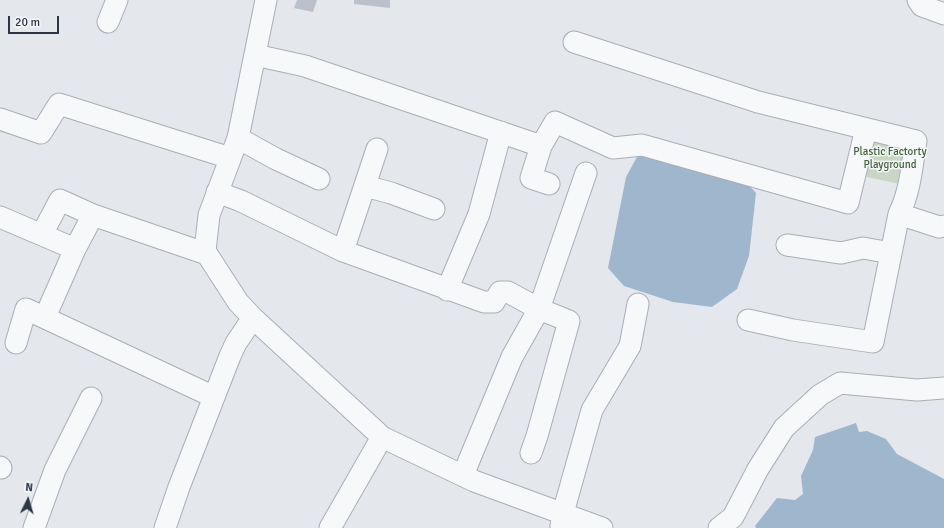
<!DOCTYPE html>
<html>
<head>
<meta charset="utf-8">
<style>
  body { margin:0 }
  #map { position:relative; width:944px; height:528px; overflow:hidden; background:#e4e7ec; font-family:Signika,sans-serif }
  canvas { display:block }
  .north { position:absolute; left:8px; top:480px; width:40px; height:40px; -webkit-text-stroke:3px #f4f6f9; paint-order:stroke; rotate:5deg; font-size:11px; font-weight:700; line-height:16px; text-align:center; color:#2b3545 }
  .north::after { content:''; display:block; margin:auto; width:14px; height:18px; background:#2b3545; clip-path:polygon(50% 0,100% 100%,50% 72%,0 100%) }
  .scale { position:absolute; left:8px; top:16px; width:51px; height:18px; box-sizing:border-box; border:2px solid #2b3545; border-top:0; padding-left:5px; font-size:12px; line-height:14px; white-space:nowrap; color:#2b3545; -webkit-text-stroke:3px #f4f6f9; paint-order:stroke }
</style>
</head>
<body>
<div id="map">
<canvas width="944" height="528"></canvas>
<div class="north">N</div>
<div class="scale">20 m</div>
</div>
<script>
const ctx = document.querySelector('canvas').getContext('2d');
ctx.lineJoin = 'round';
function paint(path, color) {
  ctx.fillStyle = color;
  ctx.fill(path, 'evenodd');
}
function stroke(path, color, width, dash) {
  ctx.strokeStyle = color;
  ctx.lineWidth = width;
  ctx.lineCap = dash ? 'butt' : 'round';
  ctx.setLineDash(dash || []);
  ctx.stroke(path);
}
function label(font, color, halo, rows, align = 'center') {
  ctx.font = font + ' Signika,sans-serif';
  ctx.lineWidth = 3;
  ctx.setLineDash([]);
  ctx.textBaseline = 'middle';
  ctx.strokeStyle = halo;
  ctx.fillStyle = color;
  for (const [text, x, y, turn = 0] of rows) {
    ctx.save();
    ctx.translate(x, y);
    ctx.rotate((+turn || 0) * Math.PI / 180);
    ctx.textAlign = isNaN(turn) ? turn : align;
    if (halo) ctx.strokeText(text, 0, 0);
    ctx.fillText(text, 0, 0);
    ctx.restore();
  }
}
paint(new Path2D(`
  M 866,129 L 916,141 L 909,186 L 858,175 Z`), '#cad6c5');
paint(new Path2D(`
  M 638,155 L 745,181 L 756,193 L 749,256 L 737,289 L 712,307 L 673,302 L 624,286 L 608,268 L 626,177 Z
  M 856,423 L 859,432 L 867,431 L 886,439 L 897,454 L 944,479 L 944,528 L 756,528 L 755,526 L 777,498 L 795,500 L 803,494 L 801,476 L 813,450 L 815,437 Z`), '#9eb7cd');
paint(new Path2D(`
  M 297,0 L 317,0 L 313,12 L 294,8 Z
  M 354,0 L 390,0 L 390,8 L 354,4 Z`), '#bbc1ca');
const minor = new Path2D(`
  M 266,0 L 238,138 L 209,215 L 205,251 L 238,302 L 253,318 L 382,437 L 474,481 L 602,528
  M 918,0 L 922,6 L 944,14
  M 108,22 L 117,0
  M 574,42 L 758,102 L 916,141 C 912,166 910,192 899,214 L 939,227 L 944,226
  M 255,55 L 305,66 L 541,146
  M 0,119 L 41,133 L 59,104 L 230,158
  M 238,138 L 276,159 L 319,179
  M 549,184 L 531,178 L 541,146 L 555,122 L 613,148 L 642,145 L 848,203 L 866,129
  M 365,186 L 391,193 L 434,209
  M 217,192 L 241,201 L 343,251 L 484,302 L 494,302 L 500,292 L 508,292 L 539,309 L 569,321 L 537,436 L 531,453
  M 0,217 L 75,249
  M 42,234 L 60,200 L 93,215 L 207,254
  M 787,245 L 841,253 L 863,248 L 891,253
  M 343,251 L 377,149
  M 447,290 L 479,214 L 501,132
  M 45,317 L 75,249 L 93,215
  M 748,320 L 793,330 L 873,342 L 899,214
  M 16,343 L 26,309 L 214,397
  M 0,467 L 1,468
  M 463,475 L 512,357 L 539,309 L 586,173
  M 561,526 L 563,513 L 592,410 L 630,346 L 638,304
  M 34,528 L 55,470 L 91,398
  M 165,528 L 179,487 L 230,356 L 236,343 L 253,318
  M 330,528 L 382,437
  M 719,528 L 733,517 L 758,469 L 784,428 L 820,395 L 840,383 L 917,390 L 944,388`);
stroke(minor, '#a9aeb7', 23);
stroke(minor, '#f7f8fa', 21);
label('11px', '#416237', '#f4f6f9', [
  ["Plastic Factorty",890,152],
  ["Playground",890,165]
]);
</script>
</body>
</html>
